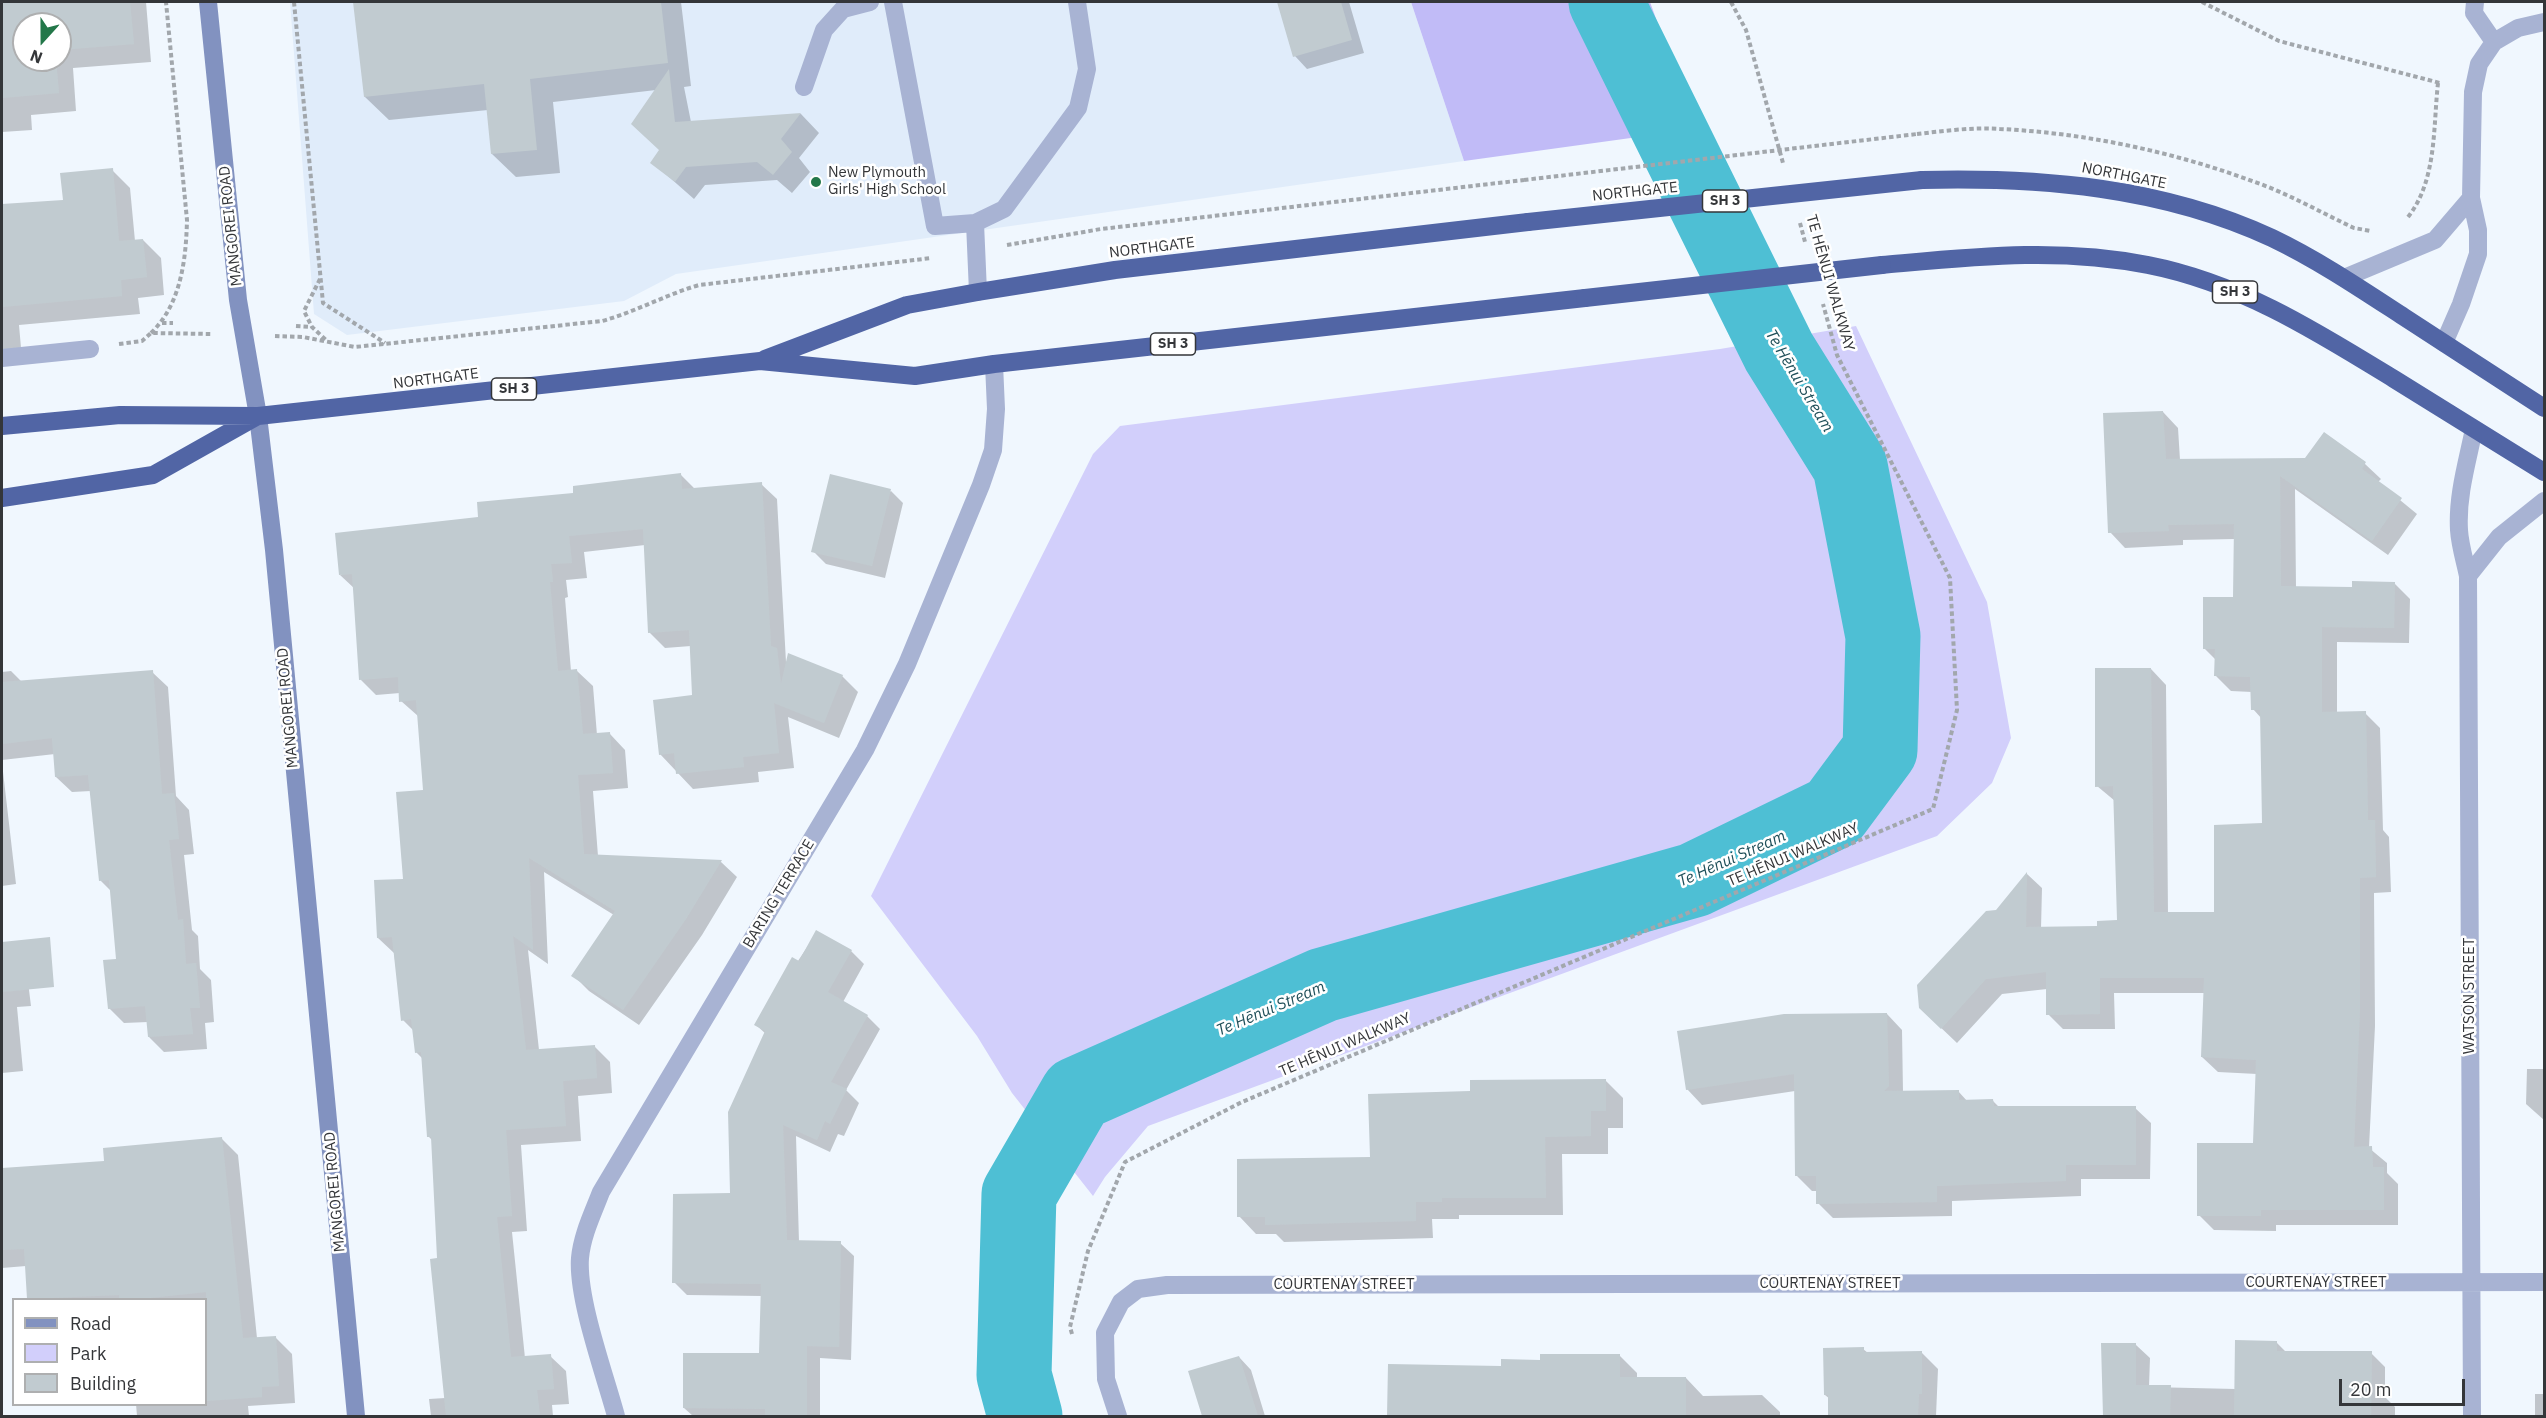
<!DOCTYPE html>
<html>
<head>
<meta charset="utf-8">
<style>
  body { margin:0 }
  #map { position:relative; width:2546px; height:1418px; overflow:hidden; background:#f0f7fe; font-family:"IBM Plex Sans",sans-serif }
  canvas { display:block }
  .frame { position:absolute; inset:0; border:3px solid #343639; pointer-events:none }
  .legend { position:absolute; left:12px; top:1298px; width:195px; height:108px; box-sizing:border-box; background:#fff; border:2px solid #aeafb0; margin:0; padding:8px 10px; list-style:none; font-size:18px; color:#343639 }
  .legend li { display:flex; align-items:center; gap:12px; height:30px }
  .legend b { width:30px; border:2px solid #aeafb0 }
  .north { position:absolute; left:12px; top:12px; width:60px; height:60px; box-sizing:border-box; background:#fff; border:2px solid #aeafb0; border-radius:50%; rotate:201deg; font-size:16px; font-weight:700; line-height:24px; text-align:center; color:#343639 }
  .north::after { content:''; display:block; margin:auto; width:21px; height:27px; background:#237749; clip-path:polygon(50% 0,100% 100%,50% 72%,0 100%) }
  .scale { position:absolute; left:2339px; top:1379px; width:126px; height:27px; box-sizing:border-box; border:3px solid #343639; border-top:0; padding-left:8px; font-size:18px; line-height:21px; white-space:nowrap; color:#343639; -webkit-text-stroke:4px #fff; paint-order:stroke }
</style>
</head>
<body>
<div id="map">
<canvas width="2546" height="1418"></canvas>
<div class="frame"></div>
<ul class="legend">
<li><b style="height:8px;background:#8292c0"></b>Road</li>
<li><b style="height:16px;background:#d2cffb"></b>Park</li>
<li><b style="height:16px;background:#c1cbd0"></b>Building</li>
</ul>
<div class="north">N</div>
<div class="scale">20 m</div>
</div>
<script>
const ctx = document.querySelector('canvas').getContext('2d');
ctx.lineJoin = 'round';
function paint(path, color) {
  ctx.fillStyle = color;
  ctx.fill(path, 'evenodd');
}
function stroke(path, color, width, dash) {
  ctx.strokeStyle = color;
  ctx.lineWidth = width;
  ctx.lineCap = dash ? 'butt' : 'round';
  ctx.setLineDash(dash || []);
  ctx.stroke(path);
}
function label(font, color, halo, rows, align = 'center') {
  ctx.font = font + ' "IBM Plex Sans",sans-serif';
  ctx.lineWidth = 5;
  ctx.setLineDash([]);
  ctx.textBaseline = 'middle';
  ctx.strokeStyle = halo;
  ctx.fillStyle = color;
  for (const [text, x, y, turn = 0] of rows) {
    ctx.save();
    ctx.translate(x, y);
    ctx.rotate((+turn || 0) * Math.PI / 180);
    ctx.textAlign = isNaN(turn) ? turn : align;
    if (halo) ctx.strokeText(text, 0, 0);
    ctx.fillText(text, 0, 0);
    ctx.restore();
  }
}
paint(new Path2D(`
  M 290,2 L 1411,2 L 1464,161 L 676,274 L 624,301 L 347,335 L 314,314 Z`), '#e0ecfa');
paint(new Path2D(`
  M 1856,326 L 1987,602 L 2011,738 L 1992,783 L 1937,836 L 1148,1126 L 1105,1177 L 1093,1196 L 1012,1093 L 977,1036 L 871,896 L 1093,454 L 1120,426 L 1720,349 Z`), '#d2cffb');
paint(new Path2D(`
  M 1411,2 L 1650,2 L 1696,129 L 1464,161 Z`), '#c1bbf7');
paint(new Path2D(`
  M 2,2 L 146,2 L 151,62 L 73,68 L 76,111 L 31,115 L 32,130 L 2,132 ZM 24,24 L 60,24 L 60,60 L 24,60 Z
  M 355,2 L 681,2 L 691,86 L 684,87 L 691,122 L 801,114 L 819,133 L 799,158 L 810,172 L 792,193 L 777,180 L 705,185 L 694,199 L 652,162 L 661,150 L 656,90 L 553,102 L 560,173 L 516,177 L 492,154 L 488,110 L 389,120 L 365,97 Z
  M 1278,2 L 1349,2 L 1364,53 L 1307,69 L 1295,56 Z
  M 112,170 L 130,188 L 135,241 L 143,240 L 161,258 L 164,295 L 138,298 L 140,314 L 19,325 L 22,359 L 2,361 L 2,205 L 64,201 Z
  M 2163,412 L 2178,428 L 2180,460 L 2306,460 L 2324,434 L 2365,464 L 2381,479 L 2378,482 L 2417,514 L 2388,555 L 2295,489 L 2296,588 L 2353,589 L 2394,583 L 2410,599 L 2409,643 L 2337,642 L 2337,713 L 2365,713 L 2380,728 L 2383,830 L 2389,837 L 2391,892 L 2374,893 L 2375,1026 L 2369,1148 L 2387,1163 L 2387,1173 L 2398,1184 L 2398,1225 L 2276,1225 L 2276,1231 L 2214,1230 L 2199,1215 L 2254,1144 L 2257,1074 L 2218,1072 L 2202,1057 L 2205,993 L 2114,993 L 2115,1029 L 2063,1029 L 2048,1014 L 2047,989 L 2002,994 L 1957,1043 L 1936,1023 L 1996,912 L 2027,874 L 2042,888 L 2041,929 L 2099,927 L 2118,922 L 2115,801 L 2097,786 L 2151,669 L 2166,685 L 2168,914 L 2215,914 L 2264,824 L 2262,719 L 2253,709 L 2252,692 L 2231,691 L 2216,676 L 2216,660 L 2204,648 L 2234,598 L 2235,539 L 2183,540 L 2183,545 L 2125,548 L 2110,532 Z
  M 681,475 L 695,489 L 761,484 L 777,499 L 786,662 L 842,676 L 858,692 L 839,738 L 788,717 L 794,768 L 758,772 L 759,782 L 693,789 L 660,754 L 694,697 L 691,646 L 665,648 L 649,632 L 645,545 L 584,552 L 587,578 L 566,580 L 568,597 L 565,598 L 571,671 L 577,671 L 593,686 L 597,735 L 610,734 L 625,750 L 628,788 L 593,791 L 598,856 L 721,862 L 737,877 L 702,935 L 639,1025 L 589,991 L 573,975 L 614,915 L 544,872 L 548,964 L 528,950 L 539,1050 L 594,1046 L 610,1062 L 612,1093 L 578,1096 L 581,1141 L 521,1145 L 527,1231 L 512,1232 L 525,1358 L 550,1356 L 566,1371 L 569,1404 L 552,1405 L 553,1416 L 431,1416 L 429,1399 L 445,1398 L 433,1141 L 429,1137 L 423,1059 L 416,1052 L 414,1031 L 403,1020 L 394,953 L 378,938 L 404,880 L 425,791 L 418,716 L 401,701 L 400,693 L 376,695 L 360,679 L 355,589 L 340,575 L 480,518 L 575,495 Z
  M 891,491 L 903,503 L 885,578 L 826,564 L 813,551 Z
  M 11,671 L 22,682 L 152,672 L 168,687 L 176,796 L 189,810 L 194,854 L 184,855 L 192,930 L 198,936 L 200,969 L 211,980 L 214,1022 L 205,1023 L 207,1049 L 164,1052 L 149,1037 L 148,1022 L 124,1023 L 109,1008 L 118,960 L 112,892 L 100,880 L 91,791 L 72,792 L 56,777 L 55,754 L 2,760 L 2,672 Z
  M 2,763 L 16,884 L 2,886 Z
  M 817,932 L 851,951 L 864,964 L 843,1002 L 867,1016 L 880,1029 L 846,1090 L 859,1103 L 844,1136 L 838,1134 L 830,1152 L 796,1136 L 799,1242 L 840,1243 L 854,1256 L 851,1360 L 820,1358 L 820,1416 L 693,1416 L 684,1408 L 760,1355 L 762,1296 L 687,1295 L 674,1282 L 731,1194 L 766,1034 L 756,1025 Z
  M 2,943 L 9,943 L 25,958 L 31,1006 L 17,1007 L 23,1071 L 2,1073 Z
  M 1887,1014 L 1902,1030 L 1903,1092 L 1958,1091 L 1968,1102 L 1993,1101 L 1999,1107 L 2135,1108 L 2151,1123 L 2150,1179 L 2081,1179 L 2081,1196 L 1952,1201 L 1952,1216 L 1833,1218 L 1818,1203 L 1818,1191 L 1812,1191 L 1797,1176 L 1795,1091 L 1702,1105 L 1687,1089 Z
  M 2527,1069 L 2544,1069 L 2544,1120 L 2526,1104 Z
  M 1605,1080 L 1623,1098 L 1623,1128 L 1608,1128 L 1608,1154 L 1562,1154 L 1563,1215 L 1459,1215 L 1459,1219 L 1432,1219 L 1433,1238 L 1284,1242 L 1276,1234 L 1256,1234 L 1239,1216 L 1372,1158 L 1472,1093 Z
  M 221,1138 L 238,1155 L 257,1338 L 275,1337 L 292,1354 L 295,1403 L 248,1406 L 249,1416 L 137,1416 L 136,1404 L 206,1404 L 206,1300 L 29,1300 L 26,1266 L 2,1268 L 2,1170 L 106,1162 Z
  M 2277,1343 L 2287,1353 L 2371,1353 L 2385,1367 L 2385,1397 L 2395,1407 L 2395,1416 L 2104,1416 L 2102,1344 L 2136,1345 L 2150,1358 L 2149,1387 L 2236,1389 Z
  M 1863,1349 L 1868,1353 L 1921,1352 L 1938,1369 L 1936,1416 L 1829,1416 L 1830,1399 L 1825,1395 Z
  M 1620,1356 L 1637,1373 L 1637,1378 L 1686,1378 L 1703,1396 L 1762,1395 L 1780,1412 L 1780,1416 L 1389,1416 L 1389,1365 L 1503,1367 L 1542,1361 Z
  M 1239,1357 L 1251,1370 L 1265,1416 L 1203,1416 L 1190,1372 Z
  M 2535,1394 L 2544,1394 L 2544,1416 L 2535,1416 Z`), '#0003');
stroke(new Path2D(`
  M 1025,1416 L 1014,1375 L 1019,1194 L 1077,1094 L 1323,985 L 1694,880 L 1834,812 L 1880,750 L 1883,636 L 1850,466 L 1779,352 L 1606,2`), '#4ebfd4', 75);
paint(new Path2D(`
  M 2,2 L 130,2 L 134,44 L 60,50 L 60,24 L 24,24 L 24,60 L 56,60 L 59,93 L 2,98 Z
  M 353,2 L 661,2 L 668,63 L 530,79 L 537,150 L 491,154 L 484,84 L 364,97 Z
  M 1277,2 L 1341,2 L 1352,40 L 1293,57 Z
  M 669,69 L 675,122 L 801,113 L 781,139 L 792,152 L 773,175 L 757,162 L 686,167 L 675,182 L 650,163 L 659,150 L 631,124 Z
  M 113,168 L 119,241 L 143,239 L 147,277 L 121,280 L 122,296 L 2,307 L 2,204 L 63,200 L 60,173 Z
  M 2163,411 L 2166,459 L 2305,458 L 2324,432 L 2366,462 L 2362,469 L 2402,498 L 2372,541 L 2280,476 L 2281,586 L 2352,587 L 2352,581 L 2395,582 L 2394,628 L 2322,627 L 2322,712 L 2366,711 L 2368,820 L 2375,820 L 2376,877 L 2360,878 L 2360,1009 L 2354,1147 L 2372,1146 L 2373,1167 L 2384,1167 L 2384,1210 L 2261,1210 L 2261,1216 L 2197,1216 L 2197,1143 L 2253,1143 L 2256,1060 L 2201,1057 L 2204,978 L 2100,978 L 2100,1014 L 2046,1015 L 2046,972 L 1986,979 L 1941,1029 L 1919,1008 L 1917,985 L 1986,911 L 1996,910 L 2027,872 L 2026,927 L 2097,926 L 2097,921 L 2117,920 L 2113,786 L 2095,787 L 2095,668 L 2151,668 L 2154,912 L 2214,912 L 2214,825 L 2262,823 L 2260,710 L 2251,710 L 2250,677 L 2214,676 L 2215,649 L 2203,649 L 2203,597 L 2233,597 L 2234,524 L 2168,525 L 2169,531 L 2108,533 L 2103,413 Z
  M 681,473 L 682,489 L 762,482 L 771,646 L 777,648 L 781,684 L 788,653 L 843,675 L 824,723 L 774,703 L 779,753 L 743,757 L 744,767 L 676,774 L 674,753 L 659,755 L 653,700 L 692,695 L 689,630 L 648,633 L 643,529 L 569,536 L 572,563 L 551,564 L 553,582 L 550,582 L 558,671 L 577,669 L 583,734 L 610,732 L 613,773 L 578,775 L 584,854 L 722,860 L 686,919 L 623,1010 L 571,976 L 615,911 L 529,858 L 533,950 L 513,936 L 526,1050 L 595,1045 L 597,1078 L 563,1081 L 566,1126 L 506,1130 L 512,1216 L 497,1217 L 511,1357 L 551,1354 L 554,1389 L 537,1390 L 540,1416 L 446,1416 L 430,1259 L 437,1258 L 431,1137 L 427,1137 L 421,1052 L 415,1053 L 411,1019 L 401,1021 L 392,937 L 377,938 L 374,880 L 403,879 L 396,792 L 423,790 L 416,700 L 399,702 L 398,677 L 359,680 L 352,574 L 339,575 L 335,533 L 478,517 L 477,502 L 573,493 L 573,486 Z
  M 830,474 L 891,489 L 872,566 L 811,552 Z
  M 153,670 L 162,794 L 174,793 L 179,839 L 169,840 L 178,920 L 183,919 L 186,964 L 196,963 L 200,1008 L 190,1008 L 193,1034 L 148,1037 L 145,1006 L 108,1009 L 103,960 L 116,959 L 109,880 L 99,881 L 88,775 L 55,777 L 52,738 L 2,744 L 2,682 Z
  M 816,930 L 852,950 L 828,992 L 868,1015 L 831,1082 L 847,1089 L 830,1124 L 825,1121 L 817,1140 L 783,1125 L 787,1240 L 841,1241 L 839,1347 L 807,1346 L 807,1416 L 765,1416 L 765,1409 L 683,1408 L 683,1353 L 759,1353 L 761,1284 L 672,1283 L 673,1194 L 730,1193 L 728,1112 L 765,1031 L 754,1025 L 792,957 L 799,961 Z
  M 50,937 L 54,987 L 2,992 L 2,942 Z
  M 1887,1013 L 1889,1086 L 1884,1091 L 1959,1090 L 1959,1100 L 1993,1099 L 1994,1106 L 2136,1106 L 2136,1165 L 2066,1165 L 2066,1181 L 1937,1186 L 1937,1202 L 1816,1204 L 1816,1176 L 1795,1176 L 1794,1074 L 1686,1090 L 1677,1031 L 1784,1014 Z
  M 1606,1079 L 1606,1111 L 1591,1111 L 1591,1136 L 1545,1137 L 1546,1198 L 1442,1198 L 1442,1202 L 1416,1202 L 1416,1221 L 1265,1225 L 1265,1217 L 1237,1217 L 1237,1159 L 1370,1157 L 1368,1094 L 1470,1091 L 1470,1080 Z
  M 222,1137 L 243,1338 L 276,1336 L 279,1386 L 262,1387 L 262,1397 L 206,1401 L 206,1292 L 140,1299 L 119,1299 L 119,1295 L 27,1299 L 24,1249 L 2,1250 L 2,1168 L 104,1161 L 103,1148 Z
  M 2235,1340 L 2277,1341 L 2277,1351 L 2372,1351 L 2371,1416 L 2234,1416 Z
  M 2101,1343 L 2136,1343 L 2136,1385 L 2171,1385 L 2170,1416 L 2103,1416 Z
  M 1864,1347 L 1864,1352 L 1922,1351 L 1922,1394 L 1919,1394 L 1918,1416 L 1828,1416 L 1828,1395 L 1824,1395 L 1823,1348 Z
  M 1540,1354 L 1620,1354 L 1620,1377 L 1686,1377 L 1686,1416 L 1387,1416 L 1388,1364 L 1501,1366 L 1501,1359 L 1540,1360 Z
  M 1239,1356 L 1258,1416 L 1202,1416 L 1188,1371 Z`), '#c1cbd0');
stroke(new Path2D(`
  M 294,2 L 323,303 L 385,343
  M 1731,2 L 1746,30 L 1783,163
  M 2202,2 L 2279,41 L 2440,83
  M 1917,134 C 1944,131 1973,127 2000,129 C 2086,133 2174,152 2255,182 C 2289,194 2322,213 2354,228 L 2371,231
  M 2408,217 C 2437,180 2433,128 2438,83
  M 1800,223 L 1805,242
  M 1007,245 L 1101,229 L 1524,180
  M 320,279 L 304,311 L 312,327 L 326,340
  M 162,323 L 173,323
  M 296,326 L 311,327
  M 151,333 C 181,304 186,260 187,220 L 166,2
  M 275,336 L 303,337 L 355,347 L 602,321 C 635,312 665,295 699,285 L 932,258
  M 119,344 L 142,341 L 151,333 L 213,334
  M 1072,1334 L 1070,1327 L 1088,1251 L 1125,1162 L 1242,1102 L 1933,809 L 1957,710 L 1950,578 L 1837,355 L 1823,304`), '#a2a7ac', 4, [4.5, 3]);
stroke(new Path2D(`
  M 893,2 L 935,226 L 975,223
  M 804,87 L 824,30 L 843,9 L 870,2
  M 978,292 L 975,223 L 1004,209 L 1078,108 L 1087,69 L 1077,2
  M 2,358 L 90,349`), '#a8b3d3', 18);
stroke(new Path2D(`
  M 2494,42 L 2518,28 L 2544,22
  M 2344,278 L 2435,240 L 2471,198
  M 2444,343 L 2461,304 L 2478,254 L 2478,230 L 2471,198 L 2473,92 L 2479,64 L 2494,42 L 2474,13 L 2475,2
  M 2468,576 L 2499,537 L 2544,501
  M 616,1416 C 605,1375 577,1299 580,1258 C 582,1235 593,1213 601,1192 L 865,750 L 907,664 L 981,485 L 993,450 L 996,409 L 994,364
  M 1118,1416 L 1106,1379 L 1105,1333 L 1121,1302 L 1138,1289 L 1167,1285 L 2544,1282
  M 2472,1416 L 2468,576 C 2465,561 2460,546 2459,530 C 2457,496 2467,463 2474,429`), '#a8b3d3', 18);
stroke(new Path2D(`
  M 208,2 L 238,300 L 258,416 L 274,550 L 356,1416`), '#8292c0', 18);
stroke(new Path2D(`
  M 1922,180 C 2041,177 2162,187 2272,238 C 2318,260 2361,289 2404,317 C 2450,347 2498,378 2544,408
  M 1882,265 C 1972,257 2058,247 2148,265 C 2240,283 2316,331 2394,379 C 2444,410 2494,441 2544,472
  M 765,359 L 907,305 L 978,292 L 1115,270 L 1528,222
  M 2,426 L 120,415 L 258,416 L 760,361 L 915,376 L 994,364 L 1585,298
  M 2,498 L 153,475 L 256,417`), '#5165a5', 18);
stroke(new Path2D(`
  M 1524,180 L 1917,134`), '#a2a7ac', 4, [4.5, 3]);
stroke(new Path2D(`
  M 1528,222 L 1922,180
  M 1585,298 L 1882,265`), '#5165a5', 18);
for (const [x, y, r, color] of [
  [816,182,6,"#237749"]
]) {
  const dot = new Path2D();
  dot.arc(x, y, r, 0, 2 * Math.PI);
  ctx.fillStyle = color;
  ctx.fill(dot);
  stroke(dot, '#fff', 2);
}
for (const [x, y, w] of [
  [1725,201,45],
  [2235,292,45],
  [1173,344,45],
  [514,389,45]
]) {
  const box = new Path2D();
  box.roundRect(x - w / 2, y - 11, w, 22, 4.5);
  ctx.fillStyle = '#fff';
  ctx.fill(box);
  stroke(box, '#343639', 1.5);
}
label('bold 14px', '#343639', null, [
  ["SH 3",1725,201],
  ["SH 3",2235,292],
  ["SH 3",1173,344],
  ["SH 3",514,389]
]);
label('15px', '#343639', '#fff', [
  ["New Plymouth",828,173],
  ["Girls' High School",828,190]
], 'left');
label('15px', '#343639', '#fff', [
  ["NORTHGATE",2124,176,11],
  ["NORTHGATE",1635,192,-6],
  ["MANGOREI ROAD",231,226,-96],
  ["NORTHGATE",1152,248,-7],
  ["TE HĒNUI WALKWAY",1830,283,74],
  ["NORTHGATE",436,379,-7],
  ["MANGOREI ROAD",288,708,-95],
  ["TE HĒNUI WALKWAY",1793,855,-23],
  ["BARING TERRACE",779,894,-59],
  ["WATSON STREET",2470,996,-90],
  ["TE HĒNUI WALKWAY",1345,1045,-23],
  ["MANGOREI ROAD",335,1192,-95],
  ["COURTENAY STREET",2316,1283],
  ["COURTENAY STREET",1830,1284],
  ["COURTENAY STREET",1344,1285]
]);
label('italic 16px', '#1f4f59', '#fff', [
  ["Te Hēnui Stream",1799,381,59],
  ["Te Hēnui Stream",1732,859,-24],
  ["Te Hēnui Stream",1271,1009,-23]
]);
</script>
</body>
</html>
